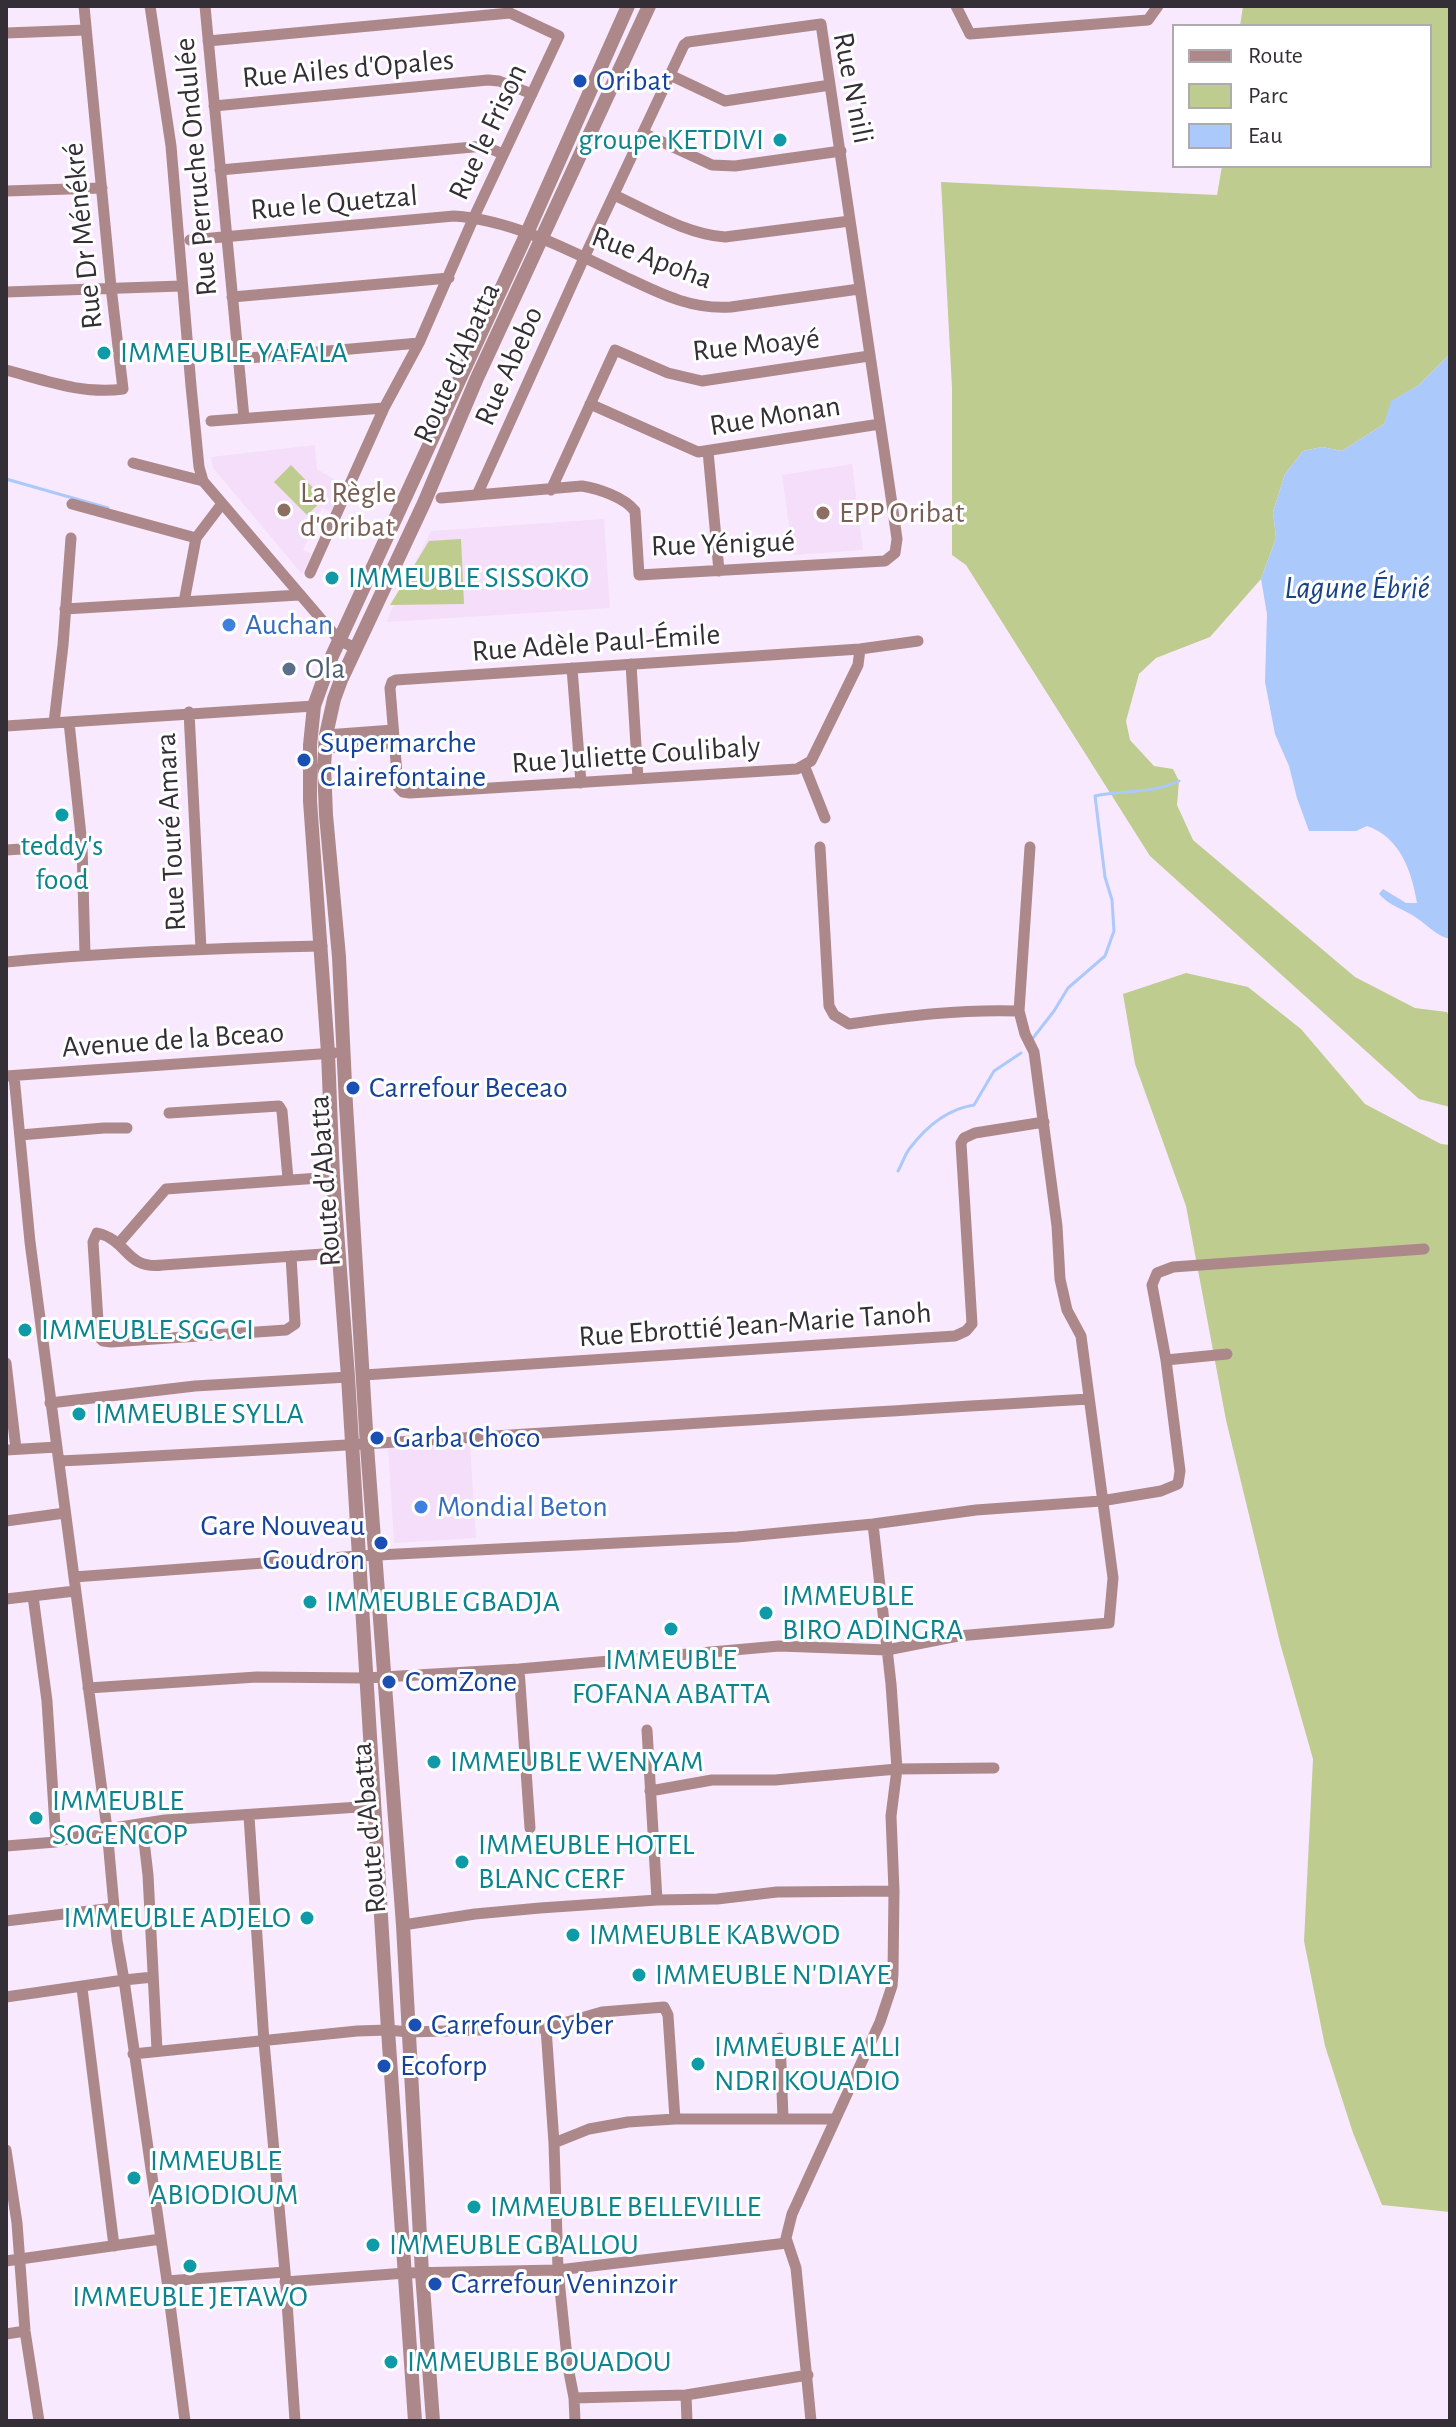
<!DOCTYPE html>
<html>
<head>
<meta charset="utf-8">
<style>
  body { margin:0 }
  #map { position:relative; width:1456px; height:2427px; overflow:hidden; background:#f9e9fe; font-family:"Alegreya Sans",sans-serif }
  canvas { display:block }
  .frame { position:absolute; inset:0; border:8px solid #342e36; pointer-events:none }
  .legend { position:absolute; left:1172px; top:24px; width:260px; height:144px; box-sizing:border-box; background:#fff; border:2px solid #aeabaf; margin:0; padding:10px 14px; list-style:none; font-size:24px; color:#342e36 }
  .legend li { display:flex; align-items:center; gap:16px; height:40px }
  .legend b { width:40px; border:2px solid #aeabaf }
</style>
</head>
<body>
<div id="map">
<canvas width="1456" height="2427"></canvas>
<div class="frame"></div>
<ul class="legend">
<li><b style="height:10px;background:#ac888a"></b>Route</li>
<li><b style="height:22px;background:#becc90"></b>Parc</li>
<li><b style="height:22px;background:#abc9fb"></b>Eau</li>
</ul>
</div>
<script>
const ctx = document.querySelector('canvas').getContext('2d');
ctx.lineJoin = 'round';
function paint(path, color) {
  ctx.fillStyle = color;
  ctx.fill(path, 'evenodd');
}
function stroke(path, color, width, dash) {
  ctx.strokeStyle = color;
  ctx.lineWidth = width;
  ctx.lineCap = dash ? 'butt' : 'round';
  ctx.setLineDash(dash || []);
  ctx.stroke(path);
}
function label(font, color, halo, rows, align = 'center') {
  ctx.font = font + ' "Alegreya Sans",sans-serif';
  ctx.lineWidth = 6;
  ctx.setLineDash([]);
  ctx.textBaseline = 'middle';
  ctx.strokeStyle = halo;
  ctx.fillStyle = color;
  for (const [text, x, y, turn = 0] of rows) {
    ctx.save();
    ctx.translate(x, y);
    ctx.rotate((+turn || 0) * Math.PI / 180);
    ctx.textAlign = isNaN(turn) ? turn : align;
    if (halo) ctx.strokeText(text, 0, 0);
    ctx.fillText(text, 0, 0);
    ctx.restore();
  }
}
paint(new Path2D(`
  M 315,445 L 317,469 L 344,485 L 331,512 L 322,508 L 303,550 L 312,554 L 302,574 L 213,468 L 211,457 Z
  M 852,464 L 863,550 L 793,555 L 782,475 Z
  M 604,519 L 610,608 L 387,622 L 390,613 L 431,531 Z
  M 470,1443 L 476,1538 L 394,1543 L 388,1448 Z`), '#f4def9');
paint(new Path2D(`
  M 1243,6 L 1450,6 L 1450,354 L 1419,385 L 1392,401 L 1384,424 L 1342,451 L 1322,447 L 1303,451 L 1285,474 L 1273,512 L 1276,538 L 1261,579 L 1210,637 L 1156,658 L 1139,674 L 1126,721 L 1130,740 L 1154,766 L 1173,769 L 1179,781 L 1177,805 L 1193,840 L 1355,977 L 1415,1008 L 1447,1012 L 1450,1019 L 1450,1107 L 1419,1099 L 1150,856 L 966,565 L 952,555 L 952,388 L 941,182 L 1217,195 L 1222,166 L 1430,166 L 1430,26 L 1240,26 Z
  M 291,465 L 324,499 L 307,515 L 274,482 Z
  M 461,539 L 464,604 L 390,605 L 429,541 Z
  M 1186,973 L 1248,987 L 1301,1029 L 1365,1104 L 1441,1144 L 1450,1145 L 1450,2212 L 1382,2205 L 1353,2133 L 1325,2046 L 1304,1941 L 1313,1759 L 1280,1643 L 1226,1420 L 1186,1206 L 1135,1064 L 1123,994 Z`), '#becc90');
paint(new Path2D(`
  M 1450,354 L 1450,939 C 1434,935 1426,923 1412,915 C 1400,908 1389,905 1379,894 L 1383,889 L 1406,903 L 1417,903 C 1412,872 1400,837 1367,826 L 1356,831 L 1309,831 L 1297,798 L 1289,766 L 1275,734 L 1265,682 L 1267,614 L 1261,579 L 1276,538 L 1273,512 L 1285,474 L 1303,451 L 1322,447 L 1342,451 L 1384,424 L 1391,401 L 1419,385 Z`), '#abc9fb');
stroke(new Path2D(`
  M 6,479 L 108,508
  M 1033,1038 L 1054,1011 L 1068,988 L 1105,956 L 1114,931 L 1112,900 L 1105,877 L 1095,796 C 1125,790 1151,794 1179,781
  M 898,1171 C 902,1164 905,1154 910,1148 C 926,1127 948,1109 974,1105 L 994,1071 L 1021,1053`), '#abc9fb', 3);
stroke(new Path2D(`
  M 150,6 L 171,146 L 191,386 L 199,467 L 203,481 L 339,640 L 355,648
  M 205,6 L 244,418
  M 956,6 L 970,34 L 1148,20 L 1158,6
  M 6,33 L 86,30
  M 208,41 L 510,13 L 559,36 L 474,217 L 419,343 L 384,408 L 310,573
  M 670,75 L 725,101 L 830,85
  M 214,106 L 488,80 L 499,81 L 532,94
  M 643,133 L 712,165 L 735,166 L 841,151
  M 220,170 L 484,146 L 503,154
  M 6,191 L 102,188
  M 614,195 C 649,211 686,234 725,237 L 850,221
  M 190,240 L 454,216 C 512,220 569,250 621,275 C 657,292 690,310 731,307 L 859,289
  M 6,292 L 181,286
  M 232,297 L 449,278
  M 237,359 L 419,343
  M 6,370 C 44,380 84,395 123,389 L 111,287 L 84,6
  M 590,404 L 698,452 L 880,424
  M 211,421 L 384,408
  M 708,451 L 719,571
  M 133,463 L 203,481
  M 551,490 L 615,350 L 668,373 L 702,381 L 869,356
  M 441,498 L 582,486 C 599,489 624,497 635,511 L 639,575 L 885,561 L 895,553 L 897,539 L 891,497 L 821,24 L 688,42 L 684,45 L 584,258 L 477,495
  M 72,504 L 196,538
  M 184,602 L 196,538 L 221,505
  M 65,609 L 299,595
  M 860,649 L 858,665 L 811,761 L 797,769 L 410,793 L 403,792 L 398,787 L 390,688 L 392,682 L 396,680 L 860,649 L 918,641
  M 631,664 L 638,779
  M 572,668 L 581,783
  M 189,712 L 201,949
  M 69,722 L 82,845 L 85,955
  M 54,723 L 63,645 L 71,538
  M 6,726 L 314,706
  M 326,735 L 393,730
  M 325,748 L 394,743
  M 804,765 L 825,818
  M 6,850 L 82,845
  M 6,962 C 111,952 216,948 322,946
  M 1019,1011 L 1030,847
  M 6,1076 L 334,1053
  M 169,1113 L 279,1106 L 282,1111 L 288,1179
  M 20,1135 L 104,1128 L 127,1128
  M 119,1243 L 166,1189 L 333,1177
  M 291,1256 L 295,1324 L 286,1330 L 111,1342 L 103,1341 L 99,1337 L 93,1242 L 97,1233 C 129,1240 125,1270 163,1265 L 338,1253
  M 1166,1360 L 1227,1354
  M 6,1363 L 16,1449
  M 364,1375 L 955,1336 L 966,1331 L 972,1324 L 961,1143 L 964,1138 L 975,1133 L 1044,1122
  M 50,1403 L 195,1386 L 348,1377
  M 6,1450 L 57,1447
  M 59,1461 C 402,1444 745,1419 1089,1399
  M 6,1521 L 65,1513
  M 74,1577 L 358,1556 L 737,1537 L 873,1524 L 976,1510 L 1101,1501 L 1161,1491 L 1178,1484 L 1180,1471 L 1166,1360 L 1152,1285 L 1157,1273 L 1173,1267 L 1424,1249
  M 33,1596 L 47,1701 L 56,1842
  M 6,1599 L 75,1591
  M 519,1669 L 530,1828
  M 88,1688 L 257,1677 L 366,1678 L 519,1669 L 779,1646 L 887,1650 L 958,1636 L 1109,1623 L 1113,1578 L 1081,1336 L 1067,1310 L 1060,1279 L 1057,1226 L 1034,1052 L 1025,1034 L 1019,1011 C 961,1009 906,1016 849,1024 L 834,1015 L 829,1006 L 820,847
  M 647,1730 L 657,1900
  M 650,1791 L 712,1780 L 775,1780 L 897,1769 L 994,1768
  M 249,1816 L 264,2042 L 285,2272 L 295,2421
  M 142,1824 L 148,1875 L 157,2050
  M 6,1846 L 56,1842 L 107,1829 L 165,1820 L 374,1806
  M 6,1921 L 114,1908
  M 403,1925 L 475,1914 L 540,1908 L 657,1900 L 717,1899 L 777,1892 L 894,1891
  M 153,1977 L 124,1980 L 167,2281 L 185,2421
  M 82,1988 L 114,2246
  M 6,1997 L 124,1980 L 117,1940 L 107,1829 L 30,1242 L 14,1076
  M 546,2028 L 554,2143 L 558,2270 L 568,2367 L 574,2398 L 575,2421
  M 780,2038 L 783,2118
  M 133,2054 L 357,2031 L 388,2030 L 409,2032 L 546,2028 L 602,2012 L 664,2007 L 668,2015 L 675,2119
  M 554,2143 L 589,2129 L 628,2122 L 675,2119 L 835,2119
  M 6,2150 L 17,2223 L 25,2331 L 39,2421
  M 6,2261 L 161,2239
  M 167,2281 L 285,2272
  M 285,2282 L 406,2273 L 558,2270 L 787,2243
  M 6,2334 L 25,2331
  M 686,2395 L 687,2421
  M 574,2398 L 686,2395 L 808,2375
  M 811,2421 L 796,2268 L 786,2238 L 792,2214 L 880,2022 L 892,1986 L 893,1974 L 894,1891 L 891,1816 L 897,1769 L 891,1684 L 873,1524`), '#ac888a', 11);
stroke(new Path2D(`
  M 415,2421 L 388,2030 L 348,1377 L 333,1177 L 328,1053 L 310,801 L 310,745 L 314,706 L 332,656 L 527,233 L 628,6
  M 433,2421 L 422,2273 L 403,1925 L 367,1446 L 346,1105 L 339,957 L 326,815 L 324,766 L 326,735 L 334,699 L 341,680 L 424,503 L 477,378 L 649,6`), '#ac888a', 14);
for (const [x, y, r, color] of [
  [580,81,8,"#1a4fb4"],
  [780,140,8,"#0f9aa8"],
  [104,353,8,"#0f9aa8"],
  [284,510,8,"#8d6e63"],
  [823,513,8,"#8d6e63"],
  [332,578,8,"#0f9aa8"],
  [229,625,8,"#3f7fe0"],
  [289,669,8,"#5c6f8a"],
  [304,760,8,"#1a4fb4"],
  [62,815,8,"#0f9aa8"],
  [353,1088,8,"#1a4fb4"],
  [25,1330,8,"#0f9aa8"],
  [79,1414,8,"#0f9aa8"],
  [377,1438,8,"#1a4fb4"],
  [421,1507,8,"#3f7fe0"],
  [381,1543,8,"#1a4fb4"],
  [310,1602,8,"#0f9aa8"],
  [766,1613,8,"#0f9aa8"],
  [671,1629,8,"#0f9aa8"],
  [389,1682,8,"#1a4fb4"],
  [434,1762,8,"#0f9aa8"],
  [36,1818,8,"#0f9aa8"],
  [462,1862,8,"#0f9aa8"],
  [307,1918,8,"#0f9aa8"],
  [573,1935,8,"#0f9aa8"],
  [639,1975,8,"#0f9aa8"],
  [415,2025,8,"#1a4fb4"],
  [698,2064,8,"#0f9aa8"],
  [384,2066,8,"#1a4fb4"],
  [134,2178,8,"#0f9aa8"],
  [474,2207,8,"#0f9aa8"],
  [373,2245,8,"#0f9aa8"],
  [190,2266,8,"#0f9aa8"],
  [435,2284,8,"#1a4fb4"],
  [391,2362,8,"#0f9aa8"]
]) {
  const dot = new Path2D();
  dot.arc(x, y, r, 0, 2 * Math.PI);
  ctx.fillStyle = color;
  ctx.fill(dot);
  stroke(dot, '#fff', 3);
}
label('30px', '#342e36', '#fff', [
  ["Rue Ailes d'Opales",348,69,-5],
  ["Rue N'nili",853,88,79],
  ["Rue le Frison",488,132,-65],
  ["Rue Perruche Ondulée",196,167,-95],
  ["Rue le Quetzal",334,203,-5],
  ["Rue Dr Ménékré",83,236,-96],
  ["Rue Apoha",652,258,21],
  ["Rue Moayé",756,345,-6],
  ["Route d'Abatta",457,363,-66],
  ["Rue Abebo",509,366,-66],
  ["Rue Monan",775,416,-9],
  ["Rue Yénigué",723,544,-2],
  ["Rue Adèle Paul-Émile",596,643,-4],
  ["Rue Juliette Coulibaly",636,755,-4],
  ["Rue Touré Amara",171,832,-93],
  ["Avenue de la Bceao",173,1040,-4],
  ["Route d'Abatta",325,1181,-94],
  ["Rue Ebrottié Jean-Marie Tanoh",755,1325,-4],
  ["Route d'Abatta",369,1828,-95]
]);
label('30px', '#164399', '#fff', [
  ["Oribat",596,81],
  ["Supermarche",320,743],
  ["Clairefontaine",320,777],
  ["Carrefour Beceao",369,1088],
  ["Garba Choco",393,1438],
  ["Gare Nouveau",365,1526,"right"],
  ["Goudron",365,1560,"right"],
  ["ComZone",405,1682],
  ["Carrefour Cyber",431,2025],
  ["Ecoforp",400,2066],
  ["Carrefour Veninzoir",451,2284]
], 'left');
label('30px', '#0d838f', '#fff', [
  ["groupe KETDIVI",764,140,"right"],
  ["IMMEUBLE YAFALA",120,353],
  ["IMMEUBLE SISSOKO",348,578],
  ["teddy's",62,846,"center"],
  ["food",62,880,"center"],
  ["IMMEUBLE SGC CI",41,1330],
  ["IMMEUBLE SYLLA",95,1414],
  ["IMMEUBLE",782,1596],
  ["BIRO ADINGRA",782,1630],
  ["IMMEUBLE GBADJA",326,1602],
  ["IMMEUBLE",671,1660,"center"],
  ["FOFANA ABATTA",671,1694,"center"],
  ["IMMEUBLE WENYAM",450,1762],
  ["IMMEUBLE",52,1801],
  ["SOGENCOP",52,1835],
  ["IMMEUBLE HOTEL",478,1845],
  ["BLANC CERF",478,1879],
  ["IMMEUBLE ADJELO",291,1918,"right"],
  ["IMMEUBLE KABWOD",589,1935],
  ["IMMEUBLE N'DIAYE",655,1975],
  ["IMMEUBLE ALLI",714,2047],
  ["NDRI KOUADIO",714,2081],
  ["IMMEUBLE",150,2161],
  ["ABIODIOUM",150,2195],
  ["IMMEUBLE BELLEVILLE",490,2207],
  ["IMMEUBLE GBALLOU",389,2245],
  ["IMMEUBLE JETAWO",190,2297,"center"],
  ["IMMEUBLE BOUADOU",407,2362]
], 'left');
label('30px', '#785e54', '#fff', [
  ["La Règle",300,493],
  ["d'Oribat",300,527],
  ["EPP Oribat",839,513]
], 'left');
label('30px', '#366cbe', '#fff', [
  ["Auchan",245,625],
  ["Mondial Beton",437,1507]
], 'left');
label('30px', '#4e5e75', '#fff', [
  ["Ola",305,669]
], 'left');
label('italic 32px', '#194389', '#fff', [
  ["Lagune Ébrié",1357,588]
]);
</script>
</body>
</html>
